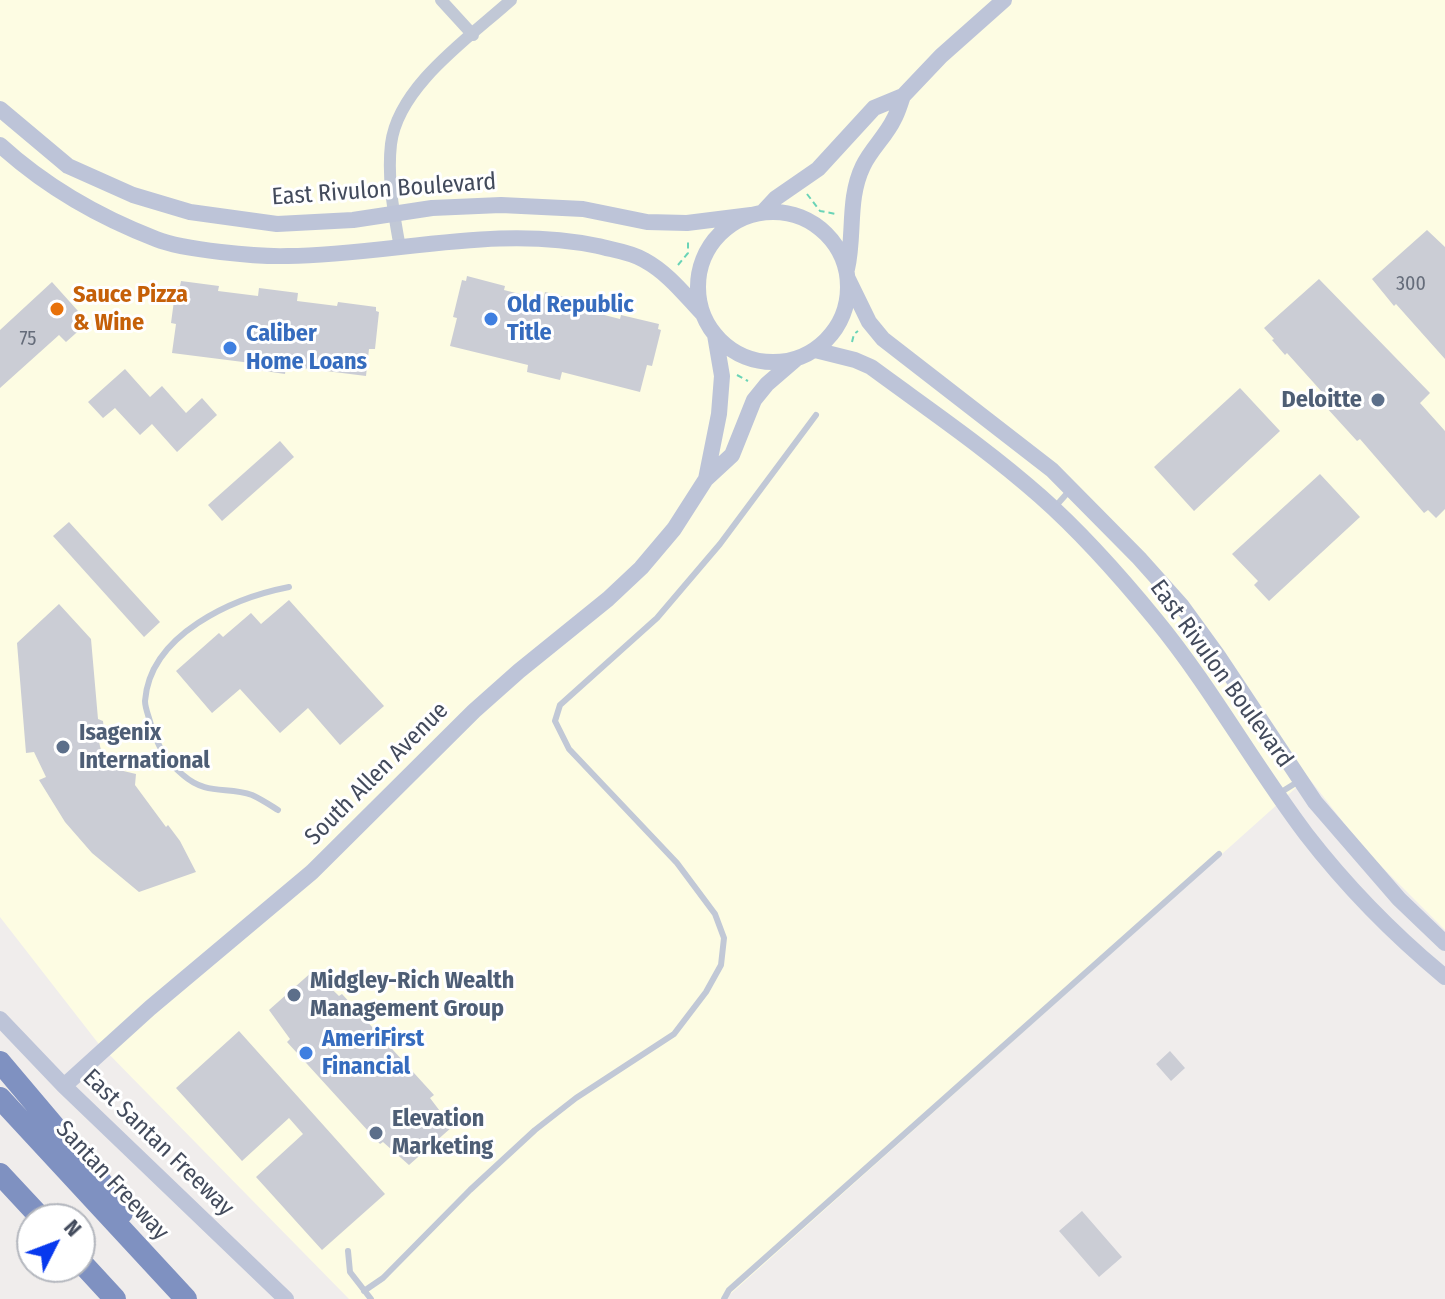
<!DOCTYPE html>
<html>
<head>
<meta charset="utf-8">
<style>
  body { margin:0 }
  #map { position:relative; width:1445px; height:1299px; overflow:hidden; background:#f0edec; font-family:"Fira Sans Condensed",sans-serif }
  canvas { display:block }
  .north { position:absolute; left:16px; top:1203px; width:80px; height:80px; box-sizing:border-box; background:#fff; border:2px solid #b4b7be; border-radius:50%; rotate:48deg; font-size:22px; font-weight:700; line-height:32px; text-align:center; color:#434b5c }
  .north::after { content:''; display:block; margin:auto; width:28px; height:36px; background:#0839ee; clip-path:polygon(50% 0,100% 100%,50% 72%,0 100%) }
</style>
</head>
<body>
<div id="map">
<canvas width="1445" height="1299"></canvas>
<div class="north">N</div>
</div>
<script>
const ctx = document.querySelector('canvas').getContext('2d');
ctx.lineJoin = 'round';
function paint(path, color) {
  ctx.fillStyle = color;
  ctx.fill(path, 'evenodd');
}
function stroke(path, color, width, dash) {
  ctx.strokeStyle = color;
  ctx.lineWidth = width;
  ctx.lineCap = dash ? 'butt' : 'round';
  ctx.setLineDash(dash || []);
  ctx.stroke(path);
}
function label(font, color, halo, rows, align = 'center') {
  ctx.font = font + ' "Fira Sans Condensed",sans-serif';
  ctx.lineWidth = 6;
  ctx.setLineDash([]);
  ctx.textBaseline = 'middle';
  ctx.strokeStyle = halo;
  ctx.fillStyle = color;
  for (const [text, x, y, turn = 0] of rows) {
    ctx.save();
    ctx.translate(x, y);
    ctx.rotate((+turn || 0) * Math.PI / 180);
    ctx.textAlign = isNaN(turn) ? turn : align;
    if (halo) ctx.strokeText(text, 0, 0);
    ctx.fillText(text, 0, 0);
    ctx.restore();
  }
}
paint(new Path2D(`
  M 0,0 L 1445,0 L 1445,930 L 1365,850 L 1308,777 L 725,1299 L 349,1299 L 98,1043 L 0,917 Z`), '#fdfce3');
paint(new Path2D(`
  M 1427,230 L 1445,247 L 1445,359 L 1396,304 L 1394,306 L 1372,279 Z
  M 467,276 L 505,286 L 504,290 L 543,300 L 545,292 L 583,302 L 581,309 L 620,319 L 621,315 L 659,324 L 658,329 L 661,330 L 652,366 L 647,365 L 640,392 L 562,372 L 560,380 L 527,372 L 528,365 L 450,346 L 457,318 L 453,317 L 462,280 L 466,281 Z
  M 1319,279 L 1430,393 L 1420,403 L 1445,431 L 1445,509 L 1436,518 L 1428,510 L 1424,513 L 1360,439 L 1357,441 L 1326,407 L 1331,402 L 1287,353 L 1285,355 L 1272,340 L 1274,339 L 1264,328 Z
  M 181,281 L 219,286 L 218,291 L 258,296 L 259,288 L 298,293 L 297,301 L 337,306 L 338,302 L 376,307 L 376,311 L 379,312 L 375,349 L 369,349 L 366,376 L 286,366 L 285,374 L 251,369 L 251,363 L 172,353 L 176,324 L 171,323 L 176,286 L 180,286 Z
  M 52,282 L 78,311 L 74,315 L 84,326 L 66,342 L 59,335 L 0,388 L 0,330 Z
  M 125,369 L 150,397 L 162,386 L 186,413 L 202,398 L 217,415 L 177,452 L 152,424 L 140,435 L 115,408 L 103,418 L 88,402 Z
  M 1240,388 L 1280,431 L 1194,511 L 1154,467 Z
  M 280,441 L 294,457 L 222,521 L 208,505 Z
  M 1320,474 L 1360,517 L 1269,601 L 1254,585 L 1258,581 L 1232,554 Z
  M 69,522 L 160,622 L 144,637 L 53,536 Z
  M 289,600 L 384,706 L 340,745 L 308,708 L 280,733 L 240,689 L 212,713 L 176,671 L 219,633 L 223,637 L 251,613 L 261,624 Z
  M 59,604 L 91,639 L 98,719 L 103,721 L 104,731 L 99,732 L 99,742 L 102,754 L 115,769 L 136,774 L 135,785 L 166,827 L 168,825 L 180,841 L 196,872 L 139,892 L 92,853 L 65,822 L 39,780 L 46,777 L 34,752 L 26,753 L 17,643 Z
  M 313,971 L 339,996 L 342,994 L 434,1095 L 430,1098 L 452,1127 L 409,1165 L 383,1142 L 380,1144 L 287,1042 L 290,1039 L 269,1010 Z
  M 239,1031 L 385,1194 L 322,1250 L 256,1177 L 303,1134 L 289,1118 L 242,1161 L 176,1088 Z
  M 1170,1051 L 1185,1068 L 1171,1081 L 1156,1064 Z
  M 1082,1211 L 1122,1257 L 1099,1277 L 1059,1231 Z`), '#cbcdd5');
stroke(new Path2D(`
  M 807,194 L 820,211 L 836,214
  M 678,265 L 688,253 L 688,239
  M 852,342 L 854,334 L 858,331
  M 737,375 L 748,381`), '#6ad4b7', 2, [6, 4]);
stroke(new Path2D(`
  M 1054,508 L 1070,490
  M 127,739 L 153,730
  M 1278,794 L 1299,781
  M 278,810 C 270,805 261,799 252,795 C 227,786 207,796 183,775 C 165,760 158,746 151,725 C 149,717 145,708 145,701 C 150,634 233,598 289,587
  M 348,1251 L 350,1272 L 371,1299
  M 364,1291 L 383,1278 L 470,1190 L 535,1130 L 576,1098 L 674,1034 L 706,992 L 721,965 L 724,938 L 715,914 L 677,863 L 569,749 L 555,721 L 560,705 L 657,618 L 720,544 L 816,415
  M 724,1299 L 729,1290 L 1219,854`), '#c1c8d6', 6);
stroke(new Path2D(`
  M 441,0 L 473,35
  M 400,248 C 394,214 387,179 391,144 C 398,86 470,37 511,0`), '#c1c8d6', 12);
stroke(new Path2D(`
  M 0,109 L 68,166 L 133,195 L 190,212 L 277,224 L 353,220 L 432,208 L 501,205 L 583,209 L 647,222 L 687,223 L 751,215
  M 0,145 C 45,186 99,217 156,239 C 183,250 258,257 288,256 C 391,255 496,224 598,246 C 613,250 631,252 644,260 C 668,273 684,294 702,313
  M698 287a75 75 0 1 1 150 0a75 75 0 1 1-150 0Z
  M 763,212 L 776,198 L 818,169 L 874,108 L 903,96 L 941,56 L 1004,0
  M 847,269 C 855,235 847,199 863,166 C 871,149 886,136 894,119 C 898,112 900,104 903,96
  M 848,279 L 869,322 L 883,339 L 1052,470 L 1139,558 L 1181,605 L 1218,656 L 1315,802 L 1399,899 L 1445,943
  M 815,350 L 855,360 L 871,367 C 928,409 987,449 1040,496 C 1082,533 1120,576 1156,620 C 1211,687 1253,764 1306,834 C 1347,887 1393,934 1445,977
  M 706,479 L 719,414 L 722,376 L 715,335
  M 0,1019 L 64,1086 L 286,1299
  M 64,1086 L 150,1008 L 312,872 L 474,711 L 519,671 L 608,599 L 641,568 L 674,529 L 706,479 L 732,455 L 754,400 L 767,384 L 796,359`), '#bdc4d8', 16);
stroke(new Path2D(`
  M 0,1062 L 104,1185 L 122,1213
  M 0,1098 L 186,1299
  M 0,1174 L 42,1219
  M 80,1261 L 115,1299`), '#7f91c1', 22);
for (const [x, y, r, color] of [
  [57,309,8,"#e8710a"],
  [491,319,8,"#3f7fe0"],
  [230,348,8,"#3f7fe0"],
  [1378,400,8,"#5c6f8a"],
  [63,747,8,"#5c6f8a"],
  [294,995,8,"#5c6f8a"],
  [306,1053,8,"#3f7fe0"],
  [376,1133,8,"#5c6f8a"]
]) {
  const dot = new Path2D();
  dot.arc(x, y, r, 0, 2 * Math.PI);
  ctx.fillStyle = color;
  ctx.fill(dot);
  stroke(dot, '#fff', 3);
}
label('20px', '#656c7a', null, [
  ["300",1411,284],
  ["75",28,339]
]);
label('24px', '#434b5c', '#fff', [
  ["East Rivulon Boulevard",384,190,-4],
  ["East Rivulon Boulevard",1221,674,54],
  ["South Allen Avenue",377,774,-45],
  ["East Santan Freeway",158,1143,44],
  ["Santan Freeway",112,1181,47]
]);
label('bold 24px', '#c56008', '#fff', [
  ["Sauce Pizza",73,295],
  ["& Wine",73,323]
], 'left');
label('bold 24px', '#366cbe', '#fff', [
  ["Old Republic",507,305],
  ["Title",507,333],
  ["Caliber",246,334],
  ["Home Loans",246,362],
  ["AmeriFirst",322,1039],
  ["Financial",322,1067]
], 'left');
label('bold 24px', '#4e5e75', '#fff', [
  ["Deloitte",1362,400,"right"],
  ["Isagenix",79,733],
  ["International",79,761],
  ["Midgley-Rich Wealth",310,981],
  ["Management Group",310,1009],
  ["Elevation",392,1119],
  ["Marketing",392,1147]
], 'left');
</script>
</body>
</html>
